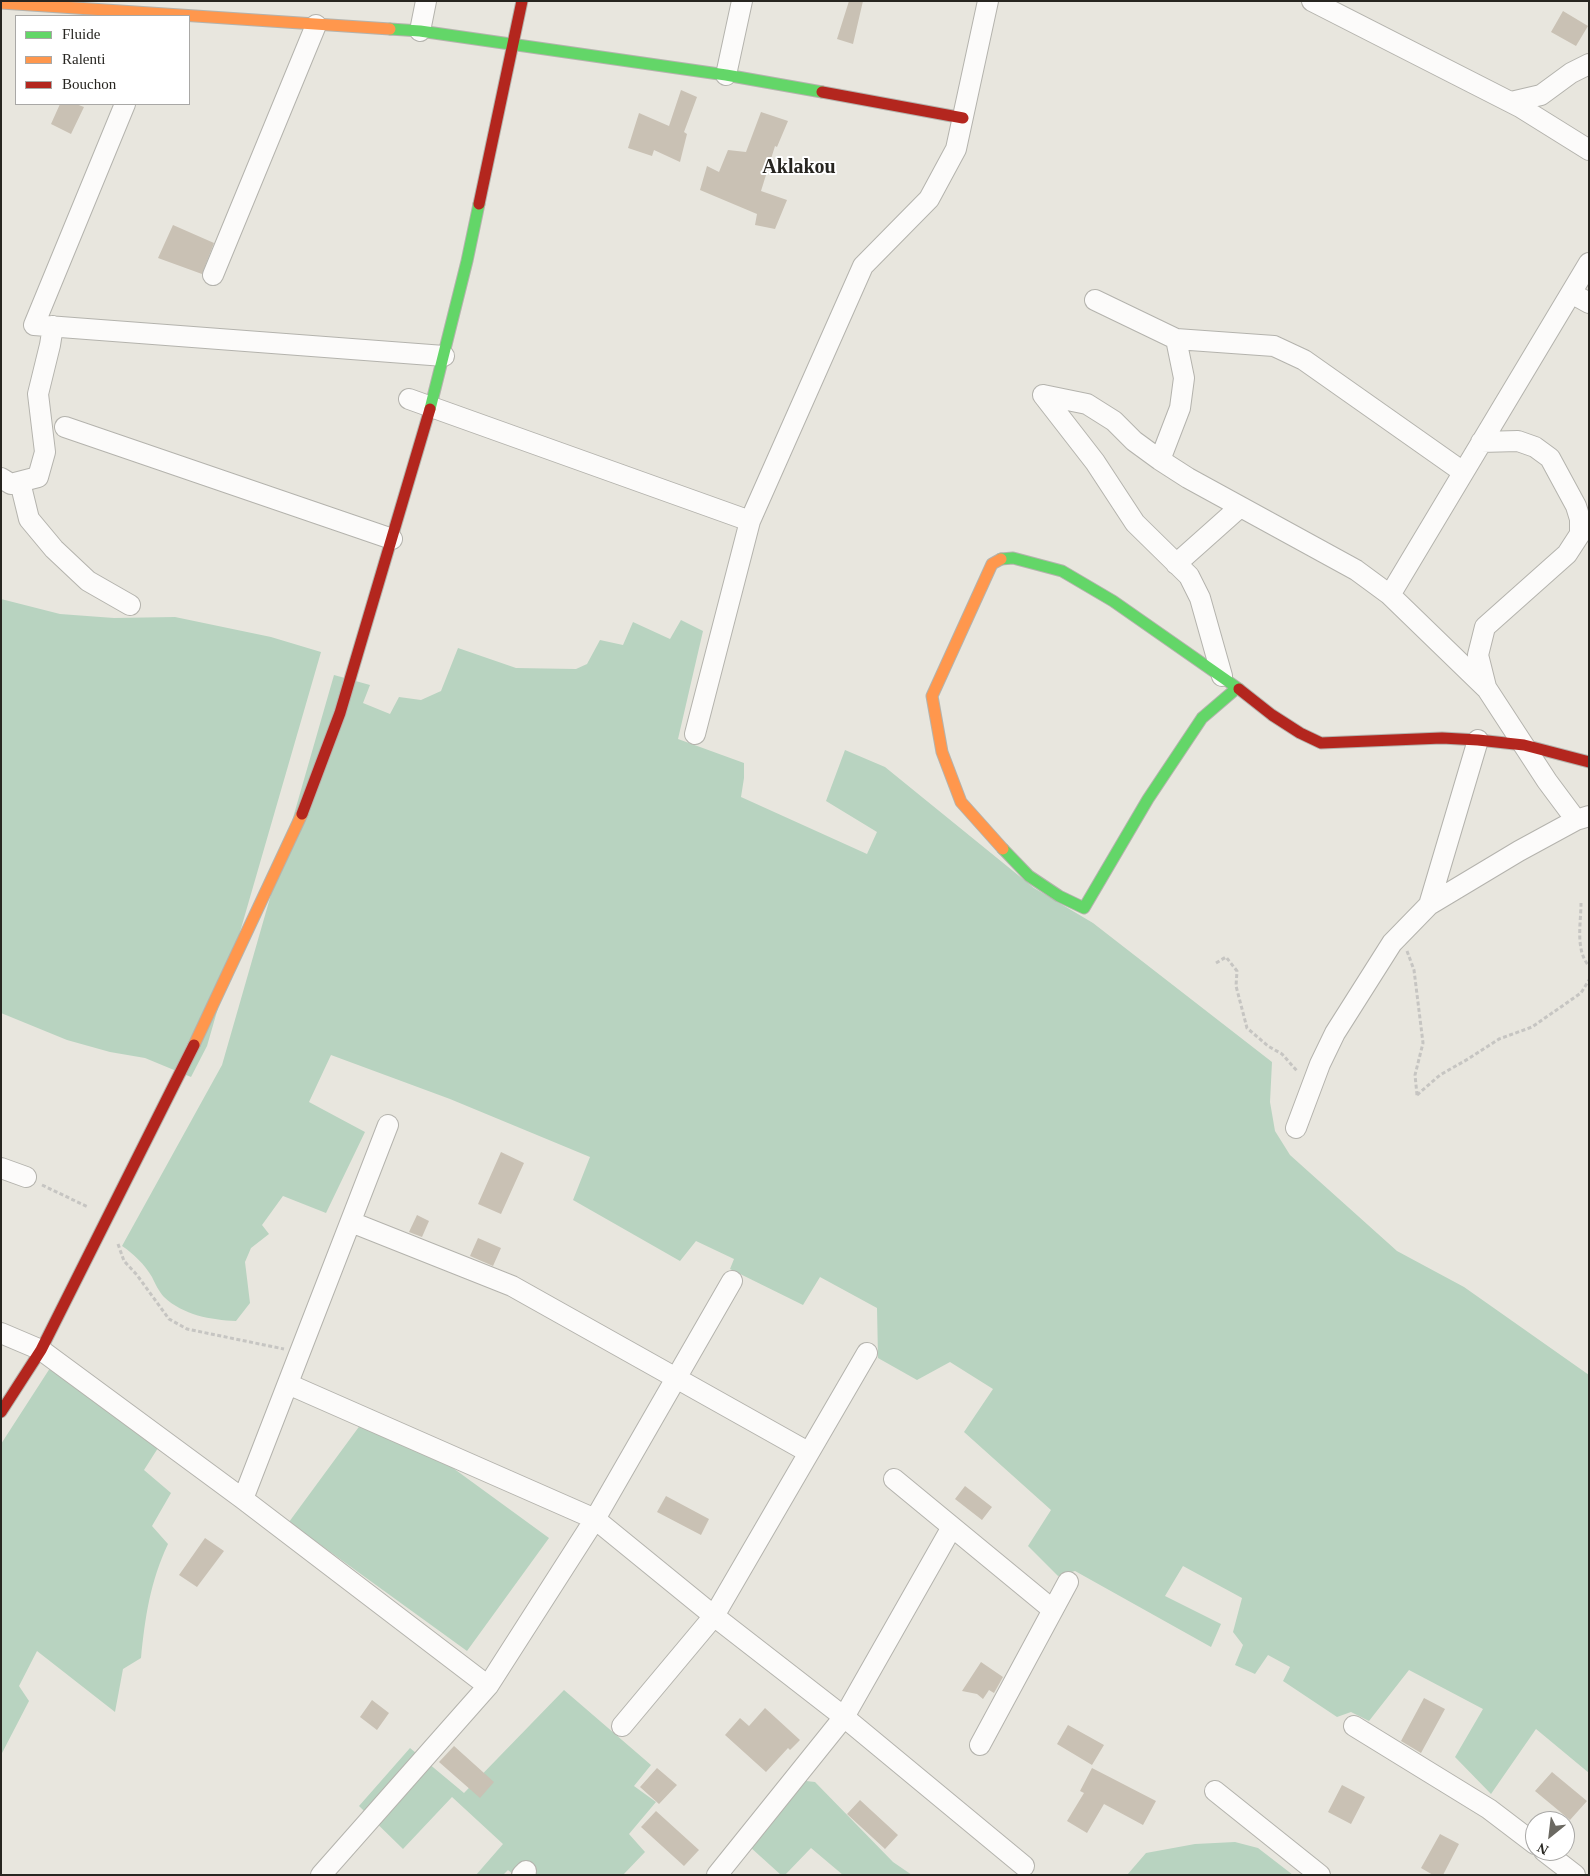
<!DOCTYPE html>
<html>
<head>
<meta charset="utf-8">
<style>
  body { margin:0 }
  #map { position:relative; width:1590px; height:1876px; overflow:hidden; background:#e8e6de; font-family:"Times New Roman",serif }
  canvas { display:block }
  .frame { position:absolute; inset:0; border:2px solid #272520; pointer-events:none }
  .legend { position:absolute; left:15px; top:15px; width:175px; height:90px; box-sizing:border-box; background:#fff; border:1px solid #a9a8a6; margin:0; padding:6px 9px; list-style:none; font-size:15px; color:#272520 }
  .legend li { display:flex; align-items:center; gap:10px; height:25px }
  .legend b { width:25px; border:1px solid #a9a8a6 }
  .north { position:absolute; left:1525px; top:1811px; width:50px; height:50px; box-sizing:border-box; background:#fff; border:1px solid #a9a8a6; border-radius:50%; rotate:209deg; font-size:14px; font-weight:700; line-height:20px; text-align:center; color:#272520 }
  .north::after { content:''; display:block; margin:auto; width:18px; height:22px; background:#6b6962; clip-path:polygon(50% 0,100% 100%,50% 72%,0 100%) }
</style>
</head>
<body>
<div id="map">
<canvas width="1590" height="1876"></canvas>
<div class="frame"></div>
<ul class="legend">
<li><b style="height:6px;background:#63d668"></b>Fluide</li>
<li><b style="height:6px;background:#ff974d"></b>Ralenti</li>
<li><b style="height:6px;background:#b3261e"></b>Bouchon</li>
</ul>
<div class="north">N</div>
</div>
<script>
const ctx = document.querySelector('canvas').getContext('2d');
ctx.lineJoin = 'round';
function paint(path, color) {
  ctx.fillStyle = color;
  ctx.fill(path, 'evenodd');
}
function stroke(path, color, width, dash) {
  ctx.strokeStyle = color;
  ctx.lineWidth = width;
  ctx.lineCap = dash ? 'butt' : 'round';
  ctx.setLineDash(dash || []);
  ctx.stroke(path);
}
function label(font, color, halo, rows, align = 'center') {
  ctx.font = font + ' "Times New Roman",serif';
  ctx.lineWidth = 4;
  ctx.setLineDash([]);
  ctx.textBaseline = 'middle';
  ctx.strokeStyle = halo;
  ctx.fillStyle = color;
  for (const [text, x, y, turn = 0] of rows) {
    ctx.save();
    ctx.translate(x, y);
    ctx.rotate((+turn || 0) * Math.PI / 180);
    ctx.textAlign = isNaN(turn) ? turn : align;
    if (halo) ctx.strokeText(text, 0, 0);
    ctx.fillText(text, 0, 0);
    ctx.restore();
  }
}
paint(new Path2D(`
  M 1,599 L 60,614 L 114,618 L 175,617 L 271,637 L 321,652 L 207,1046 L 191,1077 L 145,1058 L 110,1052 L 67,1040 L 1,1013 Z
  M 681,620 L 703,631 L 678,739 L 744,763 L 744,778 L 741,797 L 867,854 L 877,832 L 826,801 L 845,750 L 885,767 L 1034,888 L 1093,923 L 1272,1062 L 1270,1102 L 1275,1131 L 1290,1155 L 1397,1251 L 1464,1287 L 1589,1375 L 1589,1773 L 1536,1729 L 1491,1794 L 1455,1757 L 1483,1709 L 1409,1670 L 1369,1721 L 1351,1712 L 1337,1717 L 1283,1681 L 1290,1667 L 1268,1655 L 1255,1674 L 1235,1665 L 1243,1645 L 1233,1632 L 1242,1598 L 1183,1566 L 1165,1596 L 1221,1624 L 1211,1647 L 1075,1571 L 1058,1576 L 1028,1546 L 1051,1510 L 964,1432 L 993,1389 L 950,1362 L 917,1380 L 878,1358 L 877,1308 L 820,1277 L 803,1305 L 730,1269 L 734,1259 L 696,1241 L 680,1261 L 573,1200 L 590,1157 L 450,1099 L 331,1055 L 309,1102 L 365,1132 L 326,1213 L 283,1196 L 262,1225 L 269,1234 L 251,1248 L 245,1262 L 250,1303 L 236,1321 C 211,1320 183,1315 164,1297 C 159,1292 155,1283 152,1277 C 144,1264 134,1254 122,1246 L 222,1065 L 334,675 L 370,685 L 363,703 L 390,714 L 399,697 L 421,700 L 441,691 L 458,648 L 516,668 L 576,669 L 587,664 L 600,640 L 623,645 L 633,622 L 670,639 Z
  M 52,1365 L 158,1448 L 144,1470 L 171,1493 L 152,1526 L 168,1544 C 150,1582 145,1618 141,1658 L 123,1669 L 115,1712 L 37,1651 L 19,1686 L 29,1701 L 1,1755 L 1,1444 Z
  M 372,1409 L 549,1538 L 467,1651 L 289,1522 Z
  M 564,1690 L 651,1765 L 634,1786 L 656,1802 L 629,1834 L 645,1852 L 623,1875 L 514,1875 L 508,1870 L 503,1875 L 476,1875 L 503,1844 L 452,1797 L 403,1849 L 359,1806 L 410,1748 L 464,1793 Z
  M 788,1779 L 815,1782 L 893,1862 L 912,1875 L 843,1875 L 811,1848 L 785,1875 L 781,1875 L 739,1837 Z
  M 1235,1842 L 1258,1848 L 1293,1875 L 1127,1875 L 1146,1853 L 1195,1844 Z`), '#b8d3c0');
paint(new Path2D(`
  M 849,1 L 863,1 L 853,44 L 837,39 Z
  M 1563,11 L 1588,26 L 1576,46 L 1551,32 Z
  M 681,90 L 697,97 L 684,132 L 687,134 L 680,162 L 654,150 L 652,156 L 628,148 L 639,113 L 669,126 Z
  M 60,104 L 76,104 L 84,107 L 71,134 L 51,124 Z
  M 761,112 L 788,121 L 777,147 L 775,146 L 761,191 L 787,200 L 775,229 L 755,225 L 757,214 L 700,190 L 707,166 L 719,172 L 728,150 L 746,152 Z
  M 173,225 L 214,243 L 202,274 L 158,258 Z
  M 501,1152 L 524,1163 L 501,1214 L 478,1204 Z
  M 417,1215 L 429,1221 L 422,1237 L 409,1232 Z
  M 478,1238 L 501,1248 L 493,1266 L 470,1256 Z
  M 965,1486 L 992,1507 L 982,1520 L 955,1499 Z
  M 666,1496 L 709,1519 L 701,1535 L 657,1512 Z
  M 205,1538 L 224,1551 L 197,1587 L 179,1575 Z
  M 981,1662 L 1003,1677 L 994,1693 L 989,1690 L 983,1699 L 977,1694 L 962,1691 Z
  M 1424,1698 L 1445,1709 L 1421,1753 L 1401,1741 Z
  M 372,1700 L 389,1713 L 377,1730 L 360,1717 Z
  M 765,1708 L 800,1740 L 790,1750 L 788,1748 L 766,1772 L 725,1735 L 740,1718 L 749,1726 Z
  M 1068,1725 L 1104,1745 L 1092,1765 L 1057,1744 Z
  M 454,1746 L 494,1782 L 480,1798 L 439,1762 Z
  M 657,1768 L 677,1785 L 659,1804 L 640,1787 Z
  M 1092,1768 L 1156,1801 L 1143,1825 L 1104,1804 L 1087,1833 L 1067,1821 L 1084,1793 L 1080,1791 Z
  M 1552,1772 L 1587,1801 L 1570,1820 L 1535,1791 Z
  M 1342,1785 L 1365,1797 L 1351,1824 L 1328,1812 Z
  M 860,1800 L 898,1835 L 885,1849 L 847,1814 Z
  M 656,1811 L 699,1850 L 684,1866 L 641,1827 Z
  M 1440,1834 L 1459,1844 L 1443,1875 L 1433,1875 L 1421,1868 Z`), '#c9c1b4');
const street = new Path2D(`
  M 1312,1 L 1520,107 L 1589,150
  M 420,31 L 426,1
  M 726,75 L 742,1
  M 1511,102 L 1541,95 L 1571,73 L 1589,64
  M 125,104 L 34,325 L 444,356
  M 213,275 L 316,25
  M 1571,293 L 1589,303
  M 1095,300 L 1176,339 L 1274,346 L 1304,360 L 1463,472
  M 1043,395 L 1095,462 L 1135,523 L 1189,576 L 1200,598 L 1222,676
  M 1043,395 L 1087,404 L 1114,421 L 1134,441 L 1160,460 L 1180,408 L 1184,378 L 1176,339
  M 409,399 L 750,521
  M 65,427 L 392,539
  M 1481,442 L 1518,441 L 1535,447 L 1550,458 L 1576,506 L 1580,519 L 1580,534 L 1567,554 L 1485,627 L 1478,655 L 1486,687
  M 1160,460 L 1188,478 L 1356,570 L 1390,595 L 1487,689 L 1547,781 L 1576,820
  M 1,478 L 11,484 L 38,477 L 45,452 L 38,394 L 50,345 L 53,326
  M 20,482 L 29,519 L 54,549 L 88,581 L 130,605
  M 1176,564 L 1240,507
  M 1390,595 L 1589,263
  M 695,734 L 750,521 L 863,266 L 929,199 L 956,149 L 988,1
  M 1429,905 L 1478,740
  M 1296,1128 L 1320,1064 L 1335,1033 L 1392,943 L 1429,905 L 1519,851 L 1576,820 L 1589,816
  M 1,1168 L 26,1177
  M 351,1222 L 512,1286 L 808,1452
  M 1,1333 L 41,1350 L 243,1499 L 488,1686
  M 288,1384 L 595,1519 L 714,1616 L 844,1717 L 1024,1866
  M 894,1479 L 1053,1610
  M 243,1499 L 388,1125
  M 622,1726 L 714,1616 L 867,1353
  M 1354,1726 L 1489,1809 L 1535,1844
  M 980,1745 L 1068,1582
  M 1215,1791 L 1320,1875
  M 1544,1851 L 1575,1875
  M 321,1875 L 488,1686 L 595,1519 L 732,1281
  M 522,1875 L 526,1871
  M 717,1875 L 844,1717 L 952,1527`);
const fast = new Path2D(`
  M 390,29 L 420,31 L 726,75 L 822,92
  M 430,409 L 467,261 L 479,204
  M 1001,559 L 1013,558 L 1062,571 L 1113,601 L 1239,689
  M 1003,849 L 1029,876 L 1059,896 L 1084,908 L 1148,799 L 1202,718 L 1237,688`);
const slow = new Path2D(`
  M 1,3 L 390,29
  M 1001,559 L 992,564 L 932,696 L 942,752 L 961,802 L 1003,849
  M 194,1045 L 302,814`);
const jam = new Path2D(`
  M 822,92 L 963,118
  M 479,204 L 522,1
  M 1239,689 L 1272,715 L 1300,733 L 1321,743 L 1442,738 L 1478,740 L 1524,745 L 1589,762
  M 302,814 L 340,713 L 430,409
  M 1,1412 L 41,1350 L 194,1045`);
stroke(street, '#b4b3ad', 22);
stroke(fast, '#b4b3ad', 13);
stroke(slow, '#b4b3ad', 13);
stroke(jam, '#b4b3ad', 13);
stroke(new Path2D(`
  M 1581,903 C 1581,923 1575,950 1589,966
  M 1407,951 L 1414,970 L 1423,1043 L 1415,1075 L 1417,1095
  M 1216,963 L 1226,957 L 1237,971 L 1236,986 L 1247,1028 L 1268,1046 L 1282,1054 L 1297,1071
  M 1417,1095 L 1440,1075 L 1468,1059 L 1499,1039 L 1532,1027 L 1581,993 L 1589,980
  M 42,1185 L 88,1207
  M 118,1244 L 124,1261 L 137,1275 L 169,1319 L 187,1329 L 284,1349`), '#c6c5c2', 3, [4, 2.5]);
stroke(street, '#fcfbfa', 20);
stroke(fast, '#63d668', 11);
stroke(slow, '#ff974d', 11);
stroke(jam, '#b3261e', 11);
label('bold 20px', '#272520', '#fff', [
  ["Aklakou",799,168]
]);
</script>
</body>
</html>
